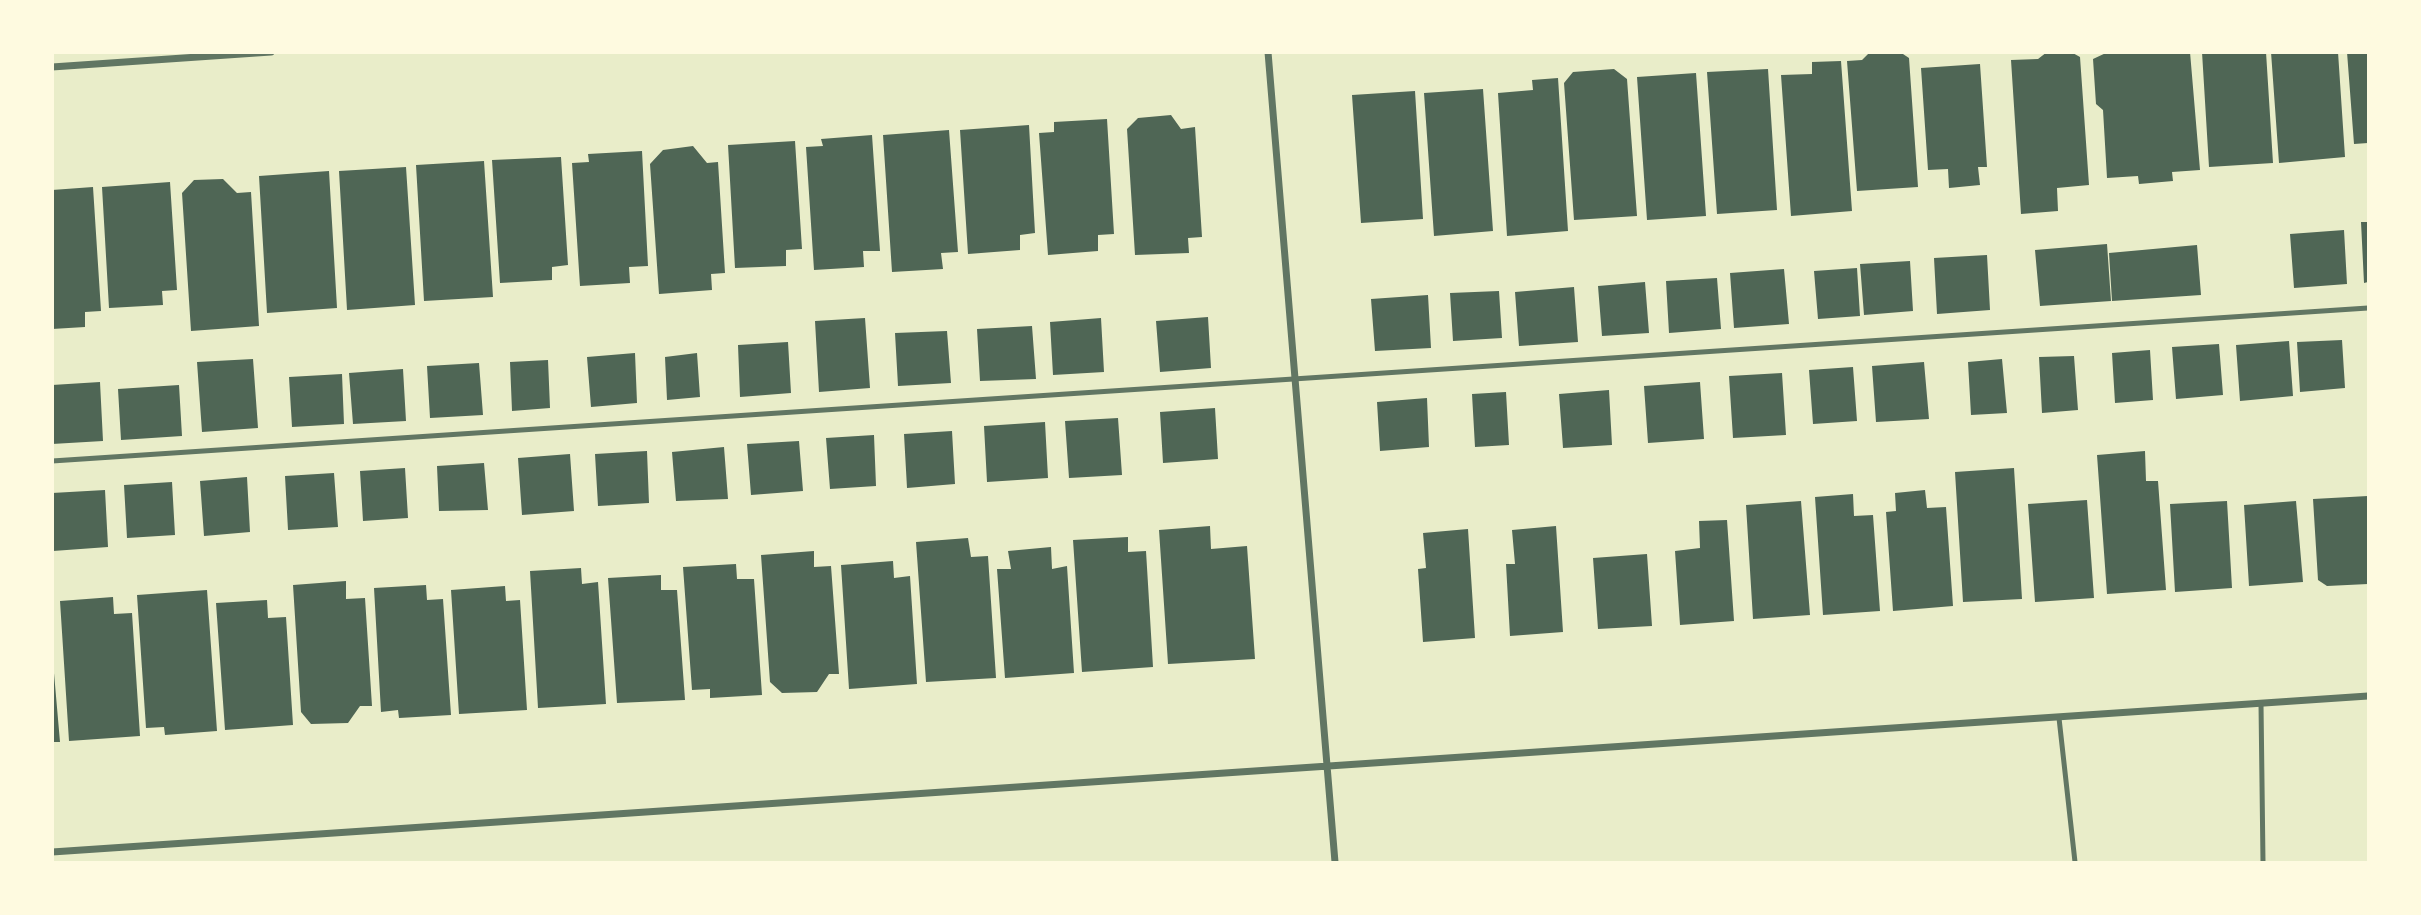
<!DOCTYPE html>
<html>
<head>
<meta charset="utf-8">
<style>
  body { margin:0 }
  #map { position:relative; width:2421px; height:915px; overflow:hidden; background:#e9edc9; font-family:"Noto Sans",sans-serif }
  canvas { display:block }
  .frame { position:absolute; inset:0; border:54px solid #fefae0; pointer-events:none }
</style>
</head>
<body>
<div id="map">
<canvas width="2421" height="915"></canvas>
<div class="frame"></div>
</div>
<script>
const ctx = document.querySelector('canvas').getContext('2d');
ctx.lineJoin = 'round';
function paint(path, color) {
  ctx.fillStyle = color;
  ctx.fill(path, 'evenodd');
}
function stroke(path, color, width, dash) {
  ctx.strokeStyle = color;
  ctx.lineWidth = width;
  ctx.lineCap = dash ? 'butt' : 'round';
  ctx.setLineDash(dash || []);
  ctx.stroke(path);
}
paint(new Path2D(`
  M 1873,52 L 1900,52 L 1909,58 L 1918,187 L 1857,191 L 1847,61 L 1862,60 L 1869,53 Z
  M 2047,52 L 2071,52 L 2080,57 L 2089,185 L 2057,188 L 2058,211 L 2021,214 L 2011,60 L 2038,59 Z
  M 2108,52 L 2190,52 L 2200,170 L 2172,172 L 2173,181 L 2139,184 L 2138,176 L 2107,178 L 2103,110 L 2096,104 L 2093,59 Z
  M 2202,52 L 2266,52 L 2273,163 L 2209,167 Z
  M 2271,52 L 2338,52 L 2345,157 L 2279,163 Z
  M 2347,52 L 2368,52 L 2368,143 L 2354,144 Z
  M 1841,61 L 1852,211 L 1791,216 L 1781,75 L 1812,74 L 1812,62 Z
  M 1980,64 L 1987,167 L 1978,167 L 1980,185 L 1949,188 L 1948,169 L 1928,170 L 1921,68 Z
  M 1614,69 L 1627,79 L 1637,216 L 1574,220 L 1564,83 L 1573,72 Z
  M 1768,69 L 1777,210 L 1717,214 L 1707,72 Z
  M 1696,73 L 1706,216 L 1647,220 L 1637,77 Z
  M 1558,78 L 1568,231 L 1507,236 L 1498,93 L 1533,90 L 1532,80 Z
  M 1483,89 L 1493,231 L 1434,236 L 1424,93 Z
  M 1415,91 L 1423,219 L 1361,223 L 1352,95 Z
  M 1171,115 L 1181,129 L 1195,127 L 1202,237 L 1188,238 L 1189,253 L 1135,255 L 1127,129 L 1138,118 Z
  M 1107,119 L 1114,234 L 1098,235 L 1098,251 L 1048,255 L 1039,133 L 1054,132 L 1054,122 Z
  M 1029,125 L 1035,233 L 1020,235 L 1020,250 L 968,254 L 960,130 Z
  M 949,130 L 958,252 L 941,253 L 943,269 L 892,272 L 883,135 Z
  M 872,135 L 880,251 L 863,251 L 864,267 L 814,270 L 806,147 L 823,146 L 821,139 Z
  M 795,141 L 802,249 L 786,250 L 786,266 L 735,268 L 728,145 Z
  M 693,146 L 707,163 L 718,162 L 725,273 L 711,274 L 712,290 L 659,294 L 650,164 L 663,150 Z
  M 642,151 L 648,266 L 629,267 L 630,283 L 580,286 L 572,163 L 589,162 L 588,154 Z
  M 561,157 L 568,265 L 552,267 L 552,280 L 500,283 L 492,160 Z
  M 484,161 L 493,297 L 424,301 L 416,165 Z
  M 406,167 L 415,305 L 347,310 L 339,171 Z
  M 329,171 L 337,308 L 267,313 L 259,176 Z
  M 223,179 L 237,193 L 251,192 L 259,326 L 191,331 L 182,193 L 194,180 Z
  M 170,182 L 177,290 L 162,291 L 163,305 L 109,308 L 102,187 Z
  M 93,187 L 101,311 L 85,312 L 85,327 L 52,329 L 52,190 Z
  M 2361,222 L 2368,222 L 2368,282 L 2364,283 Z
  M 2344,230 L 2347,284 L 2294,288 L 2290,234 Z
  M 2107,244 L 2111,301 L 2040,306 L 2035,250 Z
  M 2197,245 L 2201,295 L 2112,301 L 2109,253 Z
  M 1987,255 L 1990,310 L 1937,314 L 1934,258 Z
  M 1910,261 L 1913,311 L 1864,315 L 1860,264 Z
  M 1857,268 L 1860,316 L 1818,319 L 1814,271 Z
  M 1784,269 L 1789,324 L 1734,328 L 1730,273 Z
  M 1717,278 L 1721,329 L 1669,333 L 1666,281 Z
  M 1645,282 L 1649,333 L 1602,336 L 1598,286 Z
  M 1574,287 L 1578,342 L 1519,346 L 1515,292 Z
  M 1499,291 L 1502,338 L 1453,341 L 1450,293 Z
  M 1428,295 L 1431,348 L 1375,351 L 1371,299 Z
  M 1208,317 L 1211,368 L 1160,372 L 1156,321 Z
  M 865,318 L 870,388 L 819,392 L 815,321 Z
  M 1101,318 L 1104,372 L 1053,375 L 1050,322 Z
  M 1032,326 L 1036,379 L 980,381 L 977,329 Z
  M 947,331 L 951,383 L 898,386 L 895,333 Z
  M 2342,340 L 2345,388 L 2300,392 L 2297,342 Z
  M 2289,341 L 2293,396 L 2240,401 L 2236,345 Z
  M 788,342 L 791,393 L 740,397 L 738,345 Z
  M 2219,344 L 2223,395 L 2176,399 L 2172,347 Z
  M 2150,350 L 2153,400 L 2115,403 L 2112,353 Z
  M 635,353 L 637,403 L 591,407 L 587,357 Z
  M 697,353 L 700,397 L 667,400 L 665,357 Z
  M 2074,356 L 2078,410 L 2042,413 L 2039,357 Z
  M 253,359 L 258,428 L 202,432 L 197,362 Z
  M 2002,359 L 2007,413 L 1971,415 L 1968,362 Z
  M 548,360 L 550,408 L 512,411 L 510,362 Z
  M 1924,362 L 1929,419 L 1876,422 L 1872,366 Z
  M 479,363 L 483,415 L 430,418 L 427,366 Z
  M 1853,367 L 1857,421 L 1813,424 L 1809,370 Z
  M 403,369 L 406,421 L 353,424 L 349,373 Z
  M 1782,373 L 1786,435 L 1733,438 L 1729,376 Z
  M 342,374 L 344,424 L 292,427 L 289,377 Z
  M 100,382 L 103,441 L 52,444 L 52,385 Z
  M 1700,382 L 1704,439 L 1648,443 L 1644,386 Z
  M 179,385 L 182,436 L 121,440 L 118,389 Z
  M 1609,390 L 1612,445 L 1563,448 L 1559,394 Z
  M 1506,392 L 1509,445 L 1475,447 L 1472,394 Z
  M 1427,398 L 1429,447 L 1380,451 L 1377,402 Z
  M 1215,408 L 1218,459 L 1163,463 L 1160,412 Z
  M 1118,418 L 1122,475 L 1069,478 L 1065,421 Z
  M 1045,422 L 1048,478 L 987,482 L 984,426 Z
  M 952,431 L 955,484 L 907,488 L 904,434 Z
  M 874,435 L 876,486 L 830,489 L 826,438 Z
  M 799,441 L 803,491 L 751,495 L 747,444 Z
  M 724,447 L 728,499 L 676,501 L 672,452 Z
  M 647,451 L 649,503 L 598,506 L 595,454 Z
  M 2145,451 L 2146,481 L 2158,481 L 2166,590 L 2107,594 L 2097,455 Z
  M 570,454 L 574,511 L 522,515 L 518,458 Z
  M 484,463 L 488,510 L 439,511 L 437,466 Z
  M 405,468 L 408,518 L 363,521 L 360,471 Z
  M 2014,468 L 2022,599 L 1963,602 L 1955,472 Z
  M 334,473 L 338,527 L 288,530 L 285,476 Z
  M 247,477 L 250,532 L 204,536 L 200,481 Z
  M 172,482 L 175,535 L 127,538 L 124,485 Z
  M 105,490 L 108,547 L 53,551 L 52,493 Z
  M 1925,490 L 1927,508 L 1946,507 L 1953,606 L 1893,611 L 1886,512 L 1896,511 L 1895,493 Z
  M 1853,494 L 1854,516 L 1873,515 L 1880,611 L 1823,615 L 1815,497 Z
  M 2368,496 L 2368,584 L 2327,586 L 2318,580 L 2313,499 Z
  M 2087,500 L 2094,598 L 2035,602 L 2028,504 Z
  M 1801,501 L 1810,615 L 1753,619 L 1746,505 Z
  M 2227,501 L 2232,588 L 2175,592 L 2170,504 Z
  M 2296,501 L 2303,582 L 2249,586 L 2244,505 Z
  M 1727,520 L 1734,621 L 1680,625 L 1675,551 L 1700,548 L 1699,521 Z
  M 1210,526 L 1211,549 L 1247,546 L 1255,659 L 1168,664 L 1159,530 Z
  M 1556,526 L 1563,632 L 1510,636 L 1506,564 L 1515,564 L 1512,530 Z
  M 1468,529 L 1475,638 L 1423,642 L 1418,569 L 1426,568 L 1423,533 Z
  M 1128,537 L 1128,552 L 1146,551 L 1153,667 L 1082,672 L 1073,540 Z
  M 968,538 L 971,557 L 988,556 L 996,678 L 926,682 L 916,542 Z
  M 1051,547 L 1052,569 L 1067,566 L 1074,673 L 1005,678 L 997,569 L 1011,569 L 1008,551 Z
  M 814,551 L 814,567 L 831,566 L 839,674 L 829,674 L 817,692 L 782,693 L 770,682 L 761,555 Z
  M 1647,554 L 1652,626 L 1598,629 L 1593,558 Z
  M 893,561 L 894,578 L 910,576 L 917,684 L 849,689 L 841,565 Z
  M 736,564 L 737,579 L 754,579 L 762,695 L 710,698 L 710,689 L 692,690 L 683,567 Z
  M 581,568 L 582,584 L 598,582 L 606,704 L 538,708 L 530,571 Z
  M 661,575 L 661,590 L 677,590 L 685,700 L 617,703 L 608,578 Z
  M 346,581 L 346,599 L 365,598 L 372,706 L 360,706 L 348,723 L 311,724 L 301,712 L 293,585 Z
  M 426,585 L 427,600 L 443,599 L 451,715 L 399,718 L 398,710 L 381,712 L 374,588 Z
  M 505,586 L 506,601 L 520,600 L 527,710 L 459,714 L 451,590 Z
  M 207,590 L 217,731 L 165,735 L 164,727 L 146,728 L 137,595 Z
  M 113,597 L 114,614 L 132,613 L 140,736 L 69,741 L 60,601 Z
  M 267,600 L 268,618 L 286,617 L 293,725 L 225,730 L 216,603 Z
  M 52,650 L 60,742 L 52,742 Z`), '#4f6655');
stroke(new Path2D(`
  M 52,461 L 2368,308
  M 2261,704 L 2263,862
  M 2059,718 L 2075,862`), '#617663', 5);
stroke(new Path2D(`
  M 1268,52 L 1335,862
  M 52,67 L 271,52
  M 52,852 L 2368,696`), '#617663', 7);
</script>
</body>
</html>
